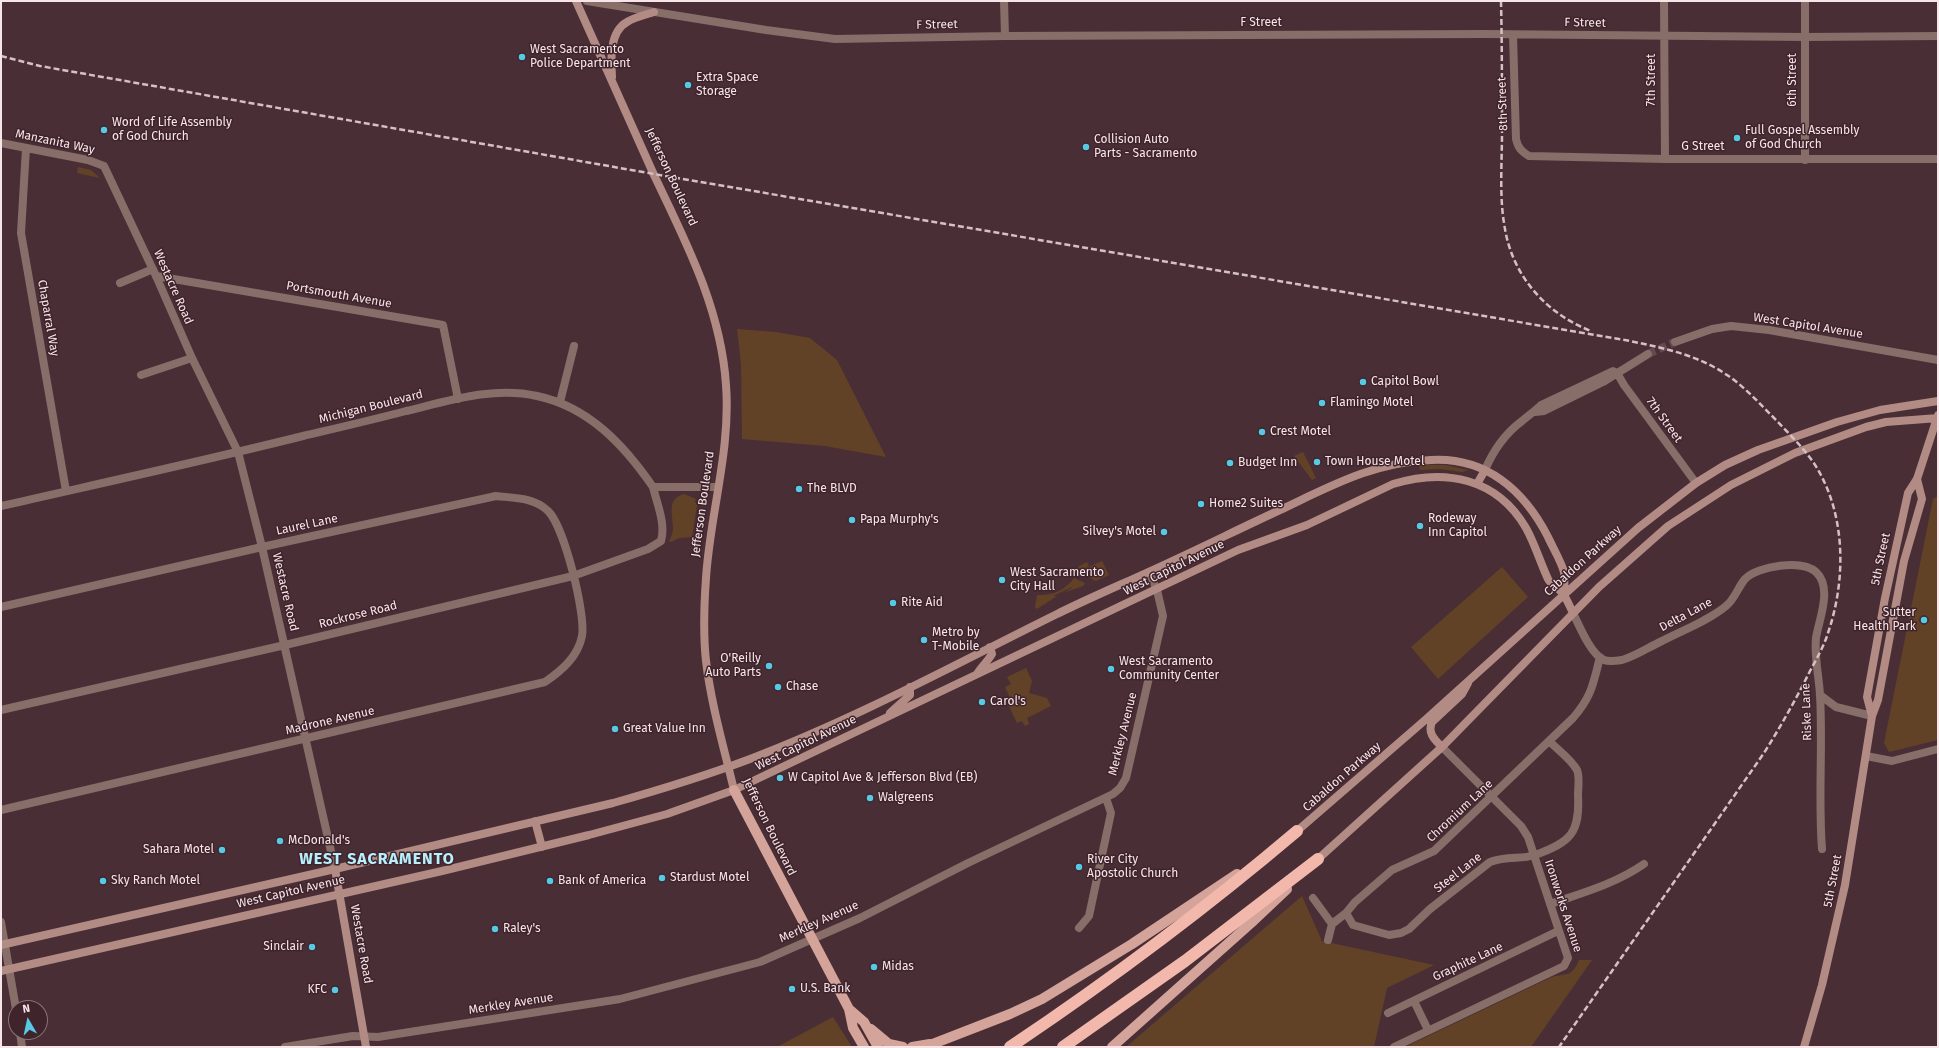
<!DOCTYPE html>
<html>
<head>
<meta charset="utf-8">
<style>
  body { margin:0 }
  #map { position:relative; width:1939px; height:1048px; overflow:hidden; background:#4a2e36; font-family:"Fira Sans",sans-serif }
  canvas { display:block }
  .frame { position:absolute; inset:0; border:2px solid #f8e5e9; pointer-events:none }
  .north { position:absolute; left:8px; top:1000px; width:40px; height:40px; box-sizing:border-box; background:#3f242c; border:1px solid #897178; border-radius:50%; rotate:351deg; font-size:11px; font-weight:700; line-height:16px; text-align:center; color:#f8e5e9 }
  .north::after { content:''; display:block; margin:auto; width:14px; height:18px; background:#57c9e2; clip-path:polygon(50% 0,100% 100%,50% 72%,0 100%) }
</style>
</head>
<body>
<div id="map">
<canvas width="1939" height="1048"></canvas>
<div class="frame"></div>
<div class="north">N</div>
</div>
<script>
const ctx = document.querySelector('canvas').getContext('2d');
ctx.lineJoin = 'round';
function paint(path, color) {
  ctx.fillStyle = color;
  ctx.fill(path, 'evenodd');
}
function stroke(path, color, width, dash) {
  ctx.strokeStyle = color;
  ctx.lineWidth = width;
  ctx.lineCap = dash ? 'butt' : 'round';
  ctx.setLineDash(dash || []);
  ctx.stroke(path);
}
function label(font, color, halo, rows, align = 'center') {
  ctx.font = font + ' "Fira Sans",sans-serif';
  ctx.lineWidth = 3;
  ctx.setLineDash([]);
  ctx.textBaseline = 'middle';
  ctx.strokeStyle = halo;
  ctx.fillStyle = color;
  for (const [text, x, y, turn = 0] of rows) {
    ctx.save();
    ctx.translate(x, y);
    ctx.rotate((+turn || 0) * Math.PI / 180);
    ctx.textAlign = isNaN(turn) ? turn : align;
    if (halo) ctx.strokeText(text, 0, 0);
    ctx.fillText(text, 0, 0);
    ctx.restore();
  }
}
paint(new Path2D(`
  M 78,167 L 91,170 L 100,178 L 77,173 Z
  M 737,329 L 776,332 L 810,338 L 837,360 L 886,457 L 825,446 L 742,439 L 741,364 Z
  M 1303,452 L 1316,478 L 1312,480 L 1294,456 Z
  M 1419,465 L 1445,465 L 1468,470 L 1462,472 L 1440,469 L 1420,470 Z
  M 684,494 L 696,499 L 695,501 L 697,505 L 692,537 L 679,538 L 671,542 L 669,541 C 671,537 673,533 673,528 C 673,514 666,499 684,494 Z
  M 1938,496 L 1938,740 L 1889,752 L 1884,743 L 1933,499 Z
  M 1102,561 L 1109,575 L 1096,581 L 1077,572 L 1079,566 L 1087,562 L 1089,567 Z
  M 1502,567 L 1528,597 L 1438,679 L 1411,647 Z
  M 1074,578 L 1085,583 L 1083,586 L 1063,593 L 1072,588 L 1072,587 L 1053,596 L 1057,596 L 1037,609 L 1035,607 L 1037,595 C 1053,596 1065,590 1074,578 Z
  M 1026,668 L 1032,681 L 1029,693 L 1047,698 L 1051,706 L 1027,718 L 1029,724 L 1025,726 L 1022,721 L 1017,723 L 1007,702 L 1011,700 L 1005,687 L 1011,684 L 1007,677 Z
  M 1302,896 L 1322,941 L 1434,965 L 1387,988 L 1374,1047 L 1126,1047 Z
  M 1579,960 L 1592,960 L 1531,1047 L 1405,1047 L 1552,977 C 1567,973 1572,977 1579,960 Z
  M 833,1017 L 852,1047 L 777,1047 Z`), '#624227');
stroke(new Path2D(`
  M 1648,354 L 1675,342`), '#644951', 8, [8, 4]);
stroke(new Path2D(`
  M 587,1 L 766,30 L 835,39 L 1005,36 L 1485,34 L 1805,37 L 1938,36
  M 1004,1 L 1005,36
  M 1664,1 L 1665,159
  M 1513,35 L 1516,139 C 1518,148 1521,151 1529,156 L 1665,159 L 1938,159
  M 1,143 L 88,160 L 104,166 L 156,276 L 192,358 L 238,452 L 262,547 L 335,869
  M 26,148 L 21,233 L 66,491
  M 1805,160 L 1805,1
  M 156,276 L 443,325 L 458,399
  M 120,283 L 153,269
  M 1675,342 L 1712,329 L 1731,326 L 1769,330 L 1938,360
  M 141,375 L 192,358
  M 560,402 L 574,346
  M 1535,412 L 1544,411 L 1603,382 L 1648,354
  M 1485,470 C 1493,451 1506,433 1522,421 C 1529,415 1535,411 1541,405 L 1613,371 L 1617,373 L 1624,385 L 1696,483
  M 1,506 C 102,483 203,461 303,436 C 337,428 372,420 406,411 C 448,401 494,386 537,396 C 589,407 624,445 653,487 L 718,487
  M 1,607 L 262,547 L 496,496 C 513,498 534,497 548,511 C 564,526 586,614 582,636 C 578,657 561,671 545,682 L 1,810
  M 1573,613 C 1579,625 1591,655 1604,660 C 1609,662 1616,661 1622,660 C 1636,656 1649,647 1662,641 C 1683,630 1708,621 1726,606 C 1735,599 1738,587 1745,579 C 1758,566 1802,559 1816,572 C 1833,588 1819,619 1816,638 C 1814,657 1819,676 1820,695 C 1823,746 1818,798 1822,849
  M 1820,695 L 1836,707 L 1872,716
  M 1,710 L 285,645 L 573,576 L 648,549 L 661,541 C 666,524 657,504 653,487
  M 1549,741 C 1558,750 1571,759 1577,770 C 1580,777 1578,787 1578,795 C 1580,833 1571,842 1535,855 C 1520,860 1508,855 1490,862 L 1430,909 L 1409,929 L 1401,933 L 1389,935 L 1353,925 L 1346,913 L 1355,902 L 1392,870 L 1434,851 L 1573,718 C 1592,696 1593,684 1600,657
  M 1866,756 L 1892,761 L 1938,749
  M 1313,898 L 1332,924
  M 1550,904 C 1582,893 1615,884 1644,864
  M 1,922 L 16,1009
  M 1079,928 L 1089,916 L 1111,813 L 1106,798
  M 1328,940 L 1332,924 L 1346,913
  M 1414,1001 L 1428,1030
  M 1388,1013 L 1558,931
  M 20,1032 L 22,1047
  M 285,1047 L 353,1036 L 378,1037 L 620,999 L 760,962 L 860,918 L 968,863 L 1113,794 L 1120,788 L 1126,778 L 1163,616 L 1157,590 L 1149,572
  M 1394,1047 L 1564,966 L 1568,958 L 1528,837 L 1521,826 L 1442,747`), '#876e69', 8);
stroke(new Path2D(`
  M 576,1 C 602,59 628,117 654,175 C 686,242 721,309 726,385 C 731,450 710,514 706,578 C 704,606 703,634 706,661 C 711,704 724,748 734,790
  M 612,77 C 611,60 609,32 627,22 C 635,17 645,15 654,12
  M 1477,484 L 1485,470
  M 977,674 C 981,667 988,661 992,654 L 990,647
  M 890,713 L 910,695 L 910,687
  M 1872,716 L 1867,697 L 1885,598 L 1908,493 L 1917,479 L 1938,415
  M 1442,747 C 1435,740 1427,733 1432,722 L 1462,694 L 1468,683
  M 535,821 L 542,847
  M 1297,831 L 1424,721 L 1638,528 L 1696,483 L 1725,465 L 1758,450 L 1837,422 L 1880,410 L 1938,401
  M 1318,859 L 1442,747 L 1599,587 L 1668,526 L 1731,485 L 1795,453 L 1866,427 L 1886,422 L 1938,418
  M 335,869 L 366,1047
  M 1,945 L 335,869 L 613,803 C 659,790 705,776 750,759 C 855,719 954,665 1055,615 C 1093,596 1132,580 1170,562 C 1207,545 1243,527 1280,510 C 1331,486 1374,462 1431,460 C 1486,457 1524,490 1548,537 C 1553,548 1561,561 1564,572 C 1565,579 1564,587 1564,594
  M 1,971 L 442,871 L 589,835 L 667,814 L 734,790 L 1238,550 L 1307,525 L 1393,484 C 1445,468 1497,478 1526,528 C 1535,544 1540,562 1548,579 C 1551,585 1559,588 1563,594 C 1567,599 1570,607 1573,613
  M 1804,1047 L 1822,985 L 1845,885 L 1872,716 L 1878,700 L 1904,561 L 1922,499 L 1917,479`), '#b28c84', 8);
stroke(new Path2D(`
  M 734,790 L 849,1009 L 853,1028 L 864,1047
  M 849,1009 L 864,1022 L 878,1047
  M 871,1029 L 889,1044 L 903,1047
  M 912,1047 L 930,1044
  M 925,1047 L 1010,1014 L 1042,999 L 1132,944 L 1237,874
  M 1112,1047 L 1251,923 L 1287,889`), '#d4a399', 10);
stroke(new Path2D(`
  M 1010,1047 C 1110,980 1205,909 1297,831
  M 1063,1047 L 1185,961 L 1318,859`), '#f3b8ac', 12);
stroke(new Path2D(`
  M 1501,1 C 1502,45 1502,88 1502,132 C 1502,164 1499,198 1505,229 C 1513,277 1547,314 1591,331
  M 1,56 L 40,66 L 654,174 L 1630,341 C 1663,348 1698,355 1727,375 C 1745,387 1760,404 1776,420 C 1790,435 1806,450 1817,468 C 1846,517 1846,580 1828,633 C 1824,646 1817,658 1810,671 C 1796,699 1781,726 1764,753 L 1559,1047`), '#d5c0c5', 2.5, [6, 3]);
for (const [x, y, r, color] of [
  [522,57,4,"#57c9e2"],
  [688,85,4,"#57c9e2"],
  [104,130,4,"#57c9e2"],
  [1737,138,4,"#57c9e2"],
  [1086,147,4,"#57c9e2"],
  [1363,382,4,"#57c9e2"],
  [1322,403,4,"#57c9e2"],
  [1262,432,4,"#57c9e2"],
  [1317,462,4,"#57c9e2"],
  [1230,463,4,"#57c9e2"],
  [799,489,4,"#57c9e2"],
  [1201,504,4,"#57c9e2"],
  [852,520,4,"#57c9e2"],
  [1420,526,4,"#57c9e2"],
  [1164,532,4,"#57c9e2"],
  [1002,580,4,"#57c9e2"],
  [893,603,4,"#57c9e2"],
  [1924,620,4,"#57c9e2"],
  [924,640,4,"#57c9e2"],
  [769,666,4,"#57c9e2"],
  [1111,669,4,"#57c9e2"],
  [778,687,4,"#57c9e2"],
  [982,702,4,"#57c9e2"],
  [615,729,4,"#57c9e2"],
  [780,778,4,"#57c9e2"],
  [870,798,4,"#57c9e2"],
  [280,841,4,"#57c9e2"],
  [222,850,4,"#57c9e2"],
  [1079,867,4,"#57c9e2"],
  [662,878,4,"#57c9e2"],
  [103,881,4,"#57c9e2"],
  [550,881,4,"#57c9e2"],
  [495,929,4,"#57c9e2"],
  [312,947,4,"#57c9e2"],
  [874,967,4,"#57c9e2"],
  [792,989,4,"#57c9e2"],
  [335,990,4,"#57c9e2"]
]) {
  const dot = new Path2D();
  dot.arc(x, y, r, 0, 2 * Math.PI);
  ctx.fillStyle = color;
  ctx.fill(dot);
  stroke(dot, '#3f242c', 1.5);
}
label('12px', '#f8e5e9', '#3f242c', [
  ["F Street",1261,23],
  ["F Street",1585,23,1],
  ["F Street",937,25,-1],
  ["7th Street",1652,80,-90],
  ["6th Street",1793,80,-90],
  ["8th Street",1503,104,-92],
  ["Manzanita Way",55,142,12],
  ["G Street",1703,147],
  ["Jefferson Boulevard",671,177,65],
  ["Westacre Road",173,287,66],
  ["Portsmouth Avenue",339,295,10],
  ["Chaparral Way",48,318,80],
  ["West Capitol Avenue",1808,326,9],
  ["Michigan Boulevard",371,407,-14],
  ["7th Street",1664,420,54],
  ["Jefferson Boulevard",703,504,-82],
  ["Laurel Lane",307,525,-12],
  ["5th Street",1881,559,-78],
  ["Cabaldon Parkway",1583,561,-42],
  ["West Capitol Avenue",1174,568,-26],
  ["Westacre Road",285,592,77],
  ["Rockrose Road",358,615,-14],
  ["Delta Lane",1686,615,-28],
  ["Riske Lane",1807,712,-92],
  ["Madrone Avenue",330,721,-13],
  ["Merkley Avenue",1123,734,-76],
  ["West Capitol Avenue",806,743,-26],
  ["Cabaldon Parkway",1342,777,-41],
  ["Chromium Lane",1460,811,-43],
  ["Jefferson Boulevard",769,827,64],
  ["Steel Lane",1458,873,-38],
  ["5th Street",1833,881,-79],
  ["West Capitol Avenue",291,892,-13],
  ["Ironworks Avenue",1563,906,72],
  ["Merkley Avenue",819,922,-24],
  ["Westacre Road",361,944,80],
  ["Graphite Lane",1468,962,-25],
  ["Merkley Avenue",511,1004,-9]
]);
label('12px', '#f8e5e9', '#3f242c', [
  ["West Sacramento",530,50],
  ["Police Department",530,64],
  ["Extra Space",696,78],
  ["Storage",696,92],
  ["Word of Life Assembly",112,123],
  ["of God Church",112,137],
  ["Full Gospel Assembly",1745,131],
  ["of God Church",1745,145],
  ["Collision Auto",1094,140],
  ["Parts - Sacramento",1094,154],
  ["Capitol Bowl",1371,382],
  ["Flamingo Motel",1330,403],
  ["Crest Motel",1270,432],
  ["Town House Motel",1325,462],
  ["Budget Inn",1238,463],
  ["The BLVD",807,489],
  ["Home2 Suites",1209,504],
  ["Rodeway",1428,519],
  ["Inn Capitol",1428,533],
  ["Papa Murphy's",860,520],
  ["Silvey's Motel",1156,532,"right"],
  ["West Sacramento",1010,573],
  ["City Hall",1010,587],
  ["Rite Aid",901,603],
  ["Sutter",1916,613,"right"],
  ["Health Park",1916,627,"right"],
  ["Metro by",932,633],
  ["T-Mobile",932,647],
  ["O'Reilly",761,659,"right"],
  ["Auto Parts",761,673,"right"],
  ["West Sacramento",1119,662],
  ["Community Center",1119,676],
  ["Chase",786,687],
  ["Carol's",990,702],
  ["Great Value Inn",623,729],
  ["W Capitol Ave & Jefferson Blvd (EB)",788,778],
  ["Walgreens",878,798],
  ["McDonald's",288,841],
  ["Sahara Motel",214,850,"right"],
  ["River City",1087,860],
  ["Apostolic Church",1087,874],
  ["Stardust Motel",670,878],
  ["Sky Ranch Motel",111,881],
  ["Bank of America",558,881],
  ["Raley's",503,929],
  ["Sinclair",304,947,"right"],
  ["Midas",882,967],
  ["U.S. Bank",800,989],
  ["KFC",327,990,"right"]
], 'left');
ctx.letterSpacing = '1px';
label('bold 16px', '#b7effd', '#3f242c', [
  ["WEST SACRAMENTO",377,860]
]);
ctx.letterSpacing = '0px';
</script>
</body>
</html>
